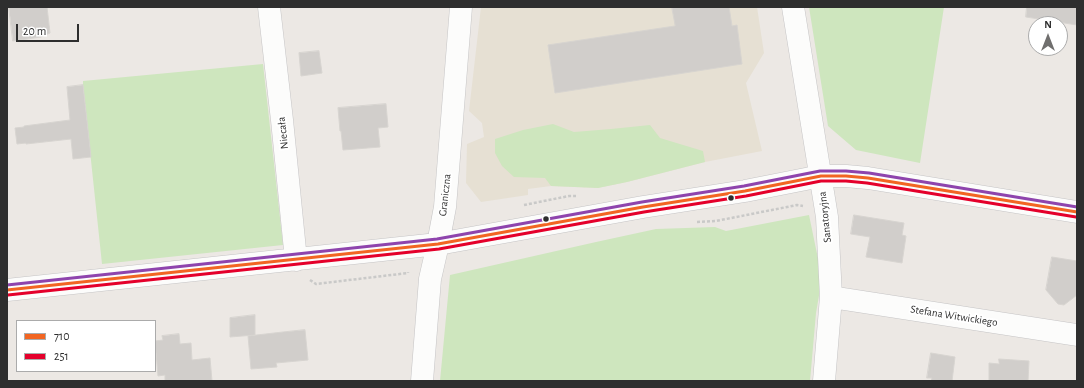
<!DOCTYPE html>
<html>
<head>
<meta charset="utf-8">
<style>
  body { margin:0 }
  #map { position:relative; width:1084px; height:388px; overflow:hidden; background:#ece8e4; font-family:"Alegreya Sans",sans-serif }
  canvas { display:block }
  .frame { position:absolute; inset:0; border:8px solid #2e2e2e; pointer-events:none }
  .legend { position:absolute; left:16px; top:320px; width:140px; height:52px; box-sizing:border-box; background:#fff; border:1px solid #ababab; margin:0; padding:5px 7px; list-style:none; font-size:12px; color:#2e2e2e }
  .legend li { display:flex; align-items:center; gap:8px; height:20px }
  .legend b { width:20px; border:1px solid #ababab }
  .north { position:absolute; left:1028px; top:16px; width:40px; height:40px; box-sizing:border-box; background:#fff; border:1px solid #ababab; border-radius:50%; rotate:0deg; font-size:11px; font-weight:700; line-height:16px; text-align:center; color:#2e2e2e }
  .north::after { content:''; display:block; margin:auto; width:14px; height:18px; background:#706f6e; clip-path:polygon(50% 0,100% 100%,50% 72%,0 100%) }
  .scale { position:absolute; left:16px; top:24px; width:63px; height:18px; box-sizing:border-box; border:2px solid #2e2e2e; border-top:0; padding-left:5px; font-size:12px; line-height:14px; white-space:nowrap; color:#2e2e2e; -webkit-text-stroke:3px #fff; paint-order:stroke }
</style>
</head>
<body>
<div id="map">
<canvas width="1084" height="388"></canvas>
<div class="frame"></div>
<ul class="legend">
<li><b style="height:5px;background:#f26522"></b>710</li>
<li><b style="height:5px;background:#e4002b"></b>251</li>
</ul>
<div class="north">N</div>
<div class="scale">20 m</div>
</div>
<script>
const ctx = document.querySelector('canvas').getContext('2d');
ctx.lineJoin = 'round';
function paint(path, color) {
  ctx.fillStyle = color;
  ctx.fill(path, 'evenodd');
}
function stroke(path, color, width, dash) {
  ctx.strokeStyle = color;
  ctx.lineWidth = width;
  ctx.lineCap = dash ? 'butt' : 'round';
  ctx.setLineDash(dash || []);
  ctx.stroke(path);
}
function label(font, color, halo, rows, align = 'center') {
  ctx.font = font + ' "Alegreya Sans",sans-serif';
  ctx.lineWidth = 4;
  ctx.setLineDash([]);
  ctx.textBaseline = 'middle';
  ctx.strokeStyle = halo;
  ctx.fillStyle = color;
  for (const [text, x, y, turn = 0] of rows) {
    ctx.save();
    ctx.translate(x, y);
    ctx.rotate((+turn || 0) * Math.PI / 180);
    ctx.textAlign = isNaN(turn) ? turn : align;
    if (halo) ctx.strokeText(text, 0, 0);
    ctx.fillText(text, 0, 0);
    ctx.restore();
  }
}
paint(new Path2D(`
  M 481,7 L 757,7 L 764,53 L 746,83 L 762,151 L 705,162 L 627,182 L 598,188 L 551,186 L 528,189 L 528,195 L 481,202 L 466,183 L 467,144 L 484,137 L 482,123 L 469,111 Z`), '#e6e0d3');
paint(new Path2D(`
  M 809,7 L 944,7 L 920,163 L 856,150 L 828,126 Z
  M 263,64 L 283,245 L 102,264 L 83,85 L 83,81 Z
  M 553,124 L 574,132 L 611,129 L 650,125 L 660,138 L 703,151 L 705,162 L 627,182 L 598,188 L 551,186 L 545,178 L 514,177 L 502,166 L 495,153 L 495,139 L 523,130 Z
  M 809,215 L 822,278 L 816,313 L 810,381 L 440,381 L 450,275 L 596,242 L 656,229 L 715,227 L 726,231 Z`), '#cee6be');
const building = new Path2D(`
  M 9,7 L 47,7 L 50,33 L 41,37 L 13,41 Z
  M 672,7 L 729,7 L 732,26 L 737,25 L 742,64 L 555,93 L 548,45 L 675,26 Z
  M 1027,7 L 1077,7 L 1077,25 L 1026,17 Z
  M 319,51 L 322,73 L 301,76 L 299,53 Z
  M 83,85 L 91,157 L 73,159 L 71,139 L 26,144 L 26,143 L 17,144 L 15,128 L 24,127 L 24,126 L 70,120 L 67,87 Z
  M 386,104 L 388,127 L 378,128 L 380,147 L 343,150 L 341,131 L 340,131 L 338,108 Z
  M 854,215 L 904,223 L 902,235 L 906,236 L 902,263 L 866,257 L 870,237 L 851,234 Z
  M 1052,257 L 1077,261 L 1077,295 L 1064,305 L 1058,304 L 1046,290 Z
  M 255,315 L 255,335 L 230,337 L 230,318 Z
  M 305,330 L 308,360 L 276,363 L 277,367 L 251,369 L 248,336 L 283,332 Z
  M 179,334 L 180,344 L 191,343 L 192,360 L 210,358 L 212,381 L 165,381 L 165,375 L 158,376 L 155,341 L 163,340 L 162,336 Z
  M 931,353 L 955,357 L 952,381 L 931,381 L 932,378 L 927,378 Z
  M 999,359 L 1029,361 L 1028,381 L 989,381 L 989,363 L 999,364 Z`);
paint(building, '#d1cecb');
stroke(building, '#d7d4d0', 1);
const minor = new Path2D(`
  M 269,7 L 282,120 L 296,260
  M 793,7 L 827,217 L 831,297 L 824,381
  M 7,290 L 438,244 L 643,207 L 745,191 L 821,176 L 846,176 L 868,178 L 1077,212
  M 831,297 L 1077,335
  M 422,381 L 430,279 L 438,244 L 445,207 L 461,7`);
stroke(minor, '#c5c4c5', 23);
stroke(new Path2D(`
  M 524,205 L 569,196 L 576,196
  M 697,222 L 716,221 L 797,205 L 803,206
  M 310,280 L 316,284 L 408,273 L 408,272`), '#c9c9c8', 2.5, [3, 2]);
stroke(minor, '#fcfcfb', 22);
stroke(new Path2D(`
  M 7,290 L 438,244 L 643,207 L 745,191 L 821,176 L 846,176 L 868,178 L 1077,212`), '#f26522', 3);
stroke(new Path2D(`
  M 8,295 L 439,249 L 644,212 L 746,196 L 821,181 L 846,181 L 867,183 L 1076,217`), '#e4002b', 3);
stroke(new Path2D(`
  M 7,285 L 437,239 L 642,202 L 744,186 L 820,171 L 846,171 L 869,173 L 1077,207`), '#8e44ad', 3);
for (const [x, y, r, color] of [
  [731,198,3.5,"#2e2e2e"],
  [546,219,3.5,"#2e2e2e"]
]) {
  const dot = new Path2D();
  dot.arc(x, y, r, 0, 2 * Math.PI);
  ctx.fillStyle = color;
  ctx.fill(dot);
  stroke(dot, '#fff', 1.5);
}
label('11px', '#2e2e2e', '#fff', [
  ["Niecała",283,133,-96],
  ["Graniczna",445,195,-84],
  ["Sanatoryjna",825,217,-96],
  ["Stefana Witwickiego",954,316,9]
]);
</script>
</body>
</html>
